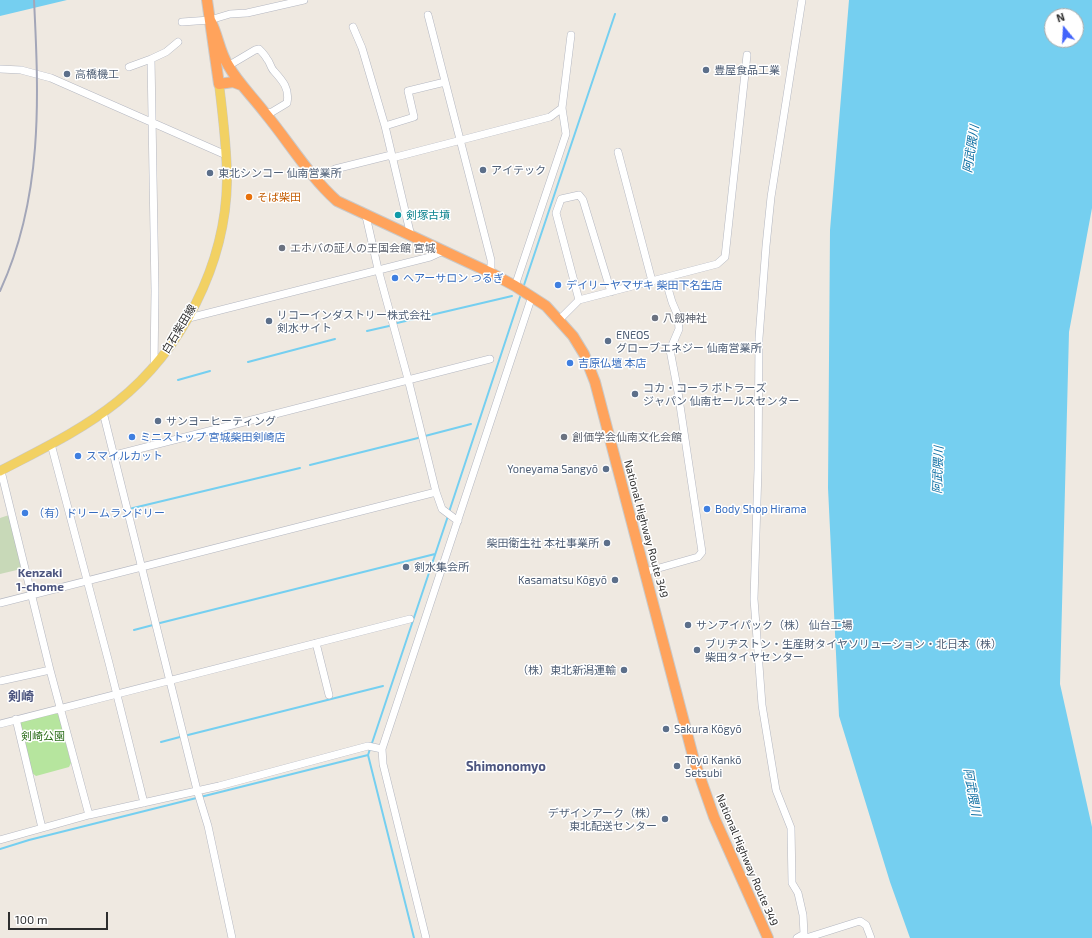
<!DOCTYPE html>
<html>
<head>
<meta charset="utf-8">
<style>
  body { margin:0 }
  #map { position:relative; width:1092px; height:938px; overflow:hidden; background:#efe9e1; font-family:"Exo 2",sans-serif }
  canvas { display:block }
  .north { position:absolute; left:1044px; top:8px; width:40px; height:40px; box-sizing:border-box; background:#fff; border:1px solid #ababab; border-radius:50%; rotate:342deg; font-size:11px; font-weight:700; line-height:16px; text-align:center; color:#2e2e2e }
  .north::after { content:''; display:block; margin:auto; width:14px; height:18px; background:#4264fb; clip-path:polygon(50% 0,100% 100%,50% 72%,0 100%) }
  .scale { position:absolute; left:8px; top:912px; width:100px; height:18px; box-sizing:border-box; border:2px solid #2e2e2e; border-top:0; padding-left:5px; font-size:12px; line-height:14px; white-space:nowrap; color:#2e2e2e; -webkit-text-stroke:3px #fff; paint-order:stroke }
</style>
</head>
<body>
<div id="map">
<canvas width="1092" height="938"></canvas>
<div class="north">N</div>
<div class="scale">100 m</div>
</div>
<script>
const ctx = document.querySelector('canvas').getContext('2d');
ctx.lineJoin = 'round';
function paint(path, color) {
  ctx.fillStyle = color;
  ctx.fill(path, 'evenodd');
}
function stroke(path, color, width, dash) {
  ctx.strokeStyle = color;
  ctx.lineWidth = width;
  ctx.lineCap = dash ? 'butt' : 'round';
  ctx.setLineDash(dash || []);
  ctx.stroke(path);
}
function label(font, color, halo, rows, align = 'center') {
  ctx.font = font + ' "Exo 2","Noto Sans JP",sans-serif';
  ctx.lineWidth = 3;
  ctx.setLineDash([]);
  ctx.textBaseline = 'middle';
  ctx.strokeStyle = halo;
  ctx.fillStyle = color;
  for (const [text, x, y, turn = 0] of rows) {
    ctx.save();
    ctx.translate(x, y);
    ctx.rotate((+turn || 0) * Math.PI / 180);
    ctx.textAlign = isNaN(turn) ? turn : align;
    if (halo) ctx.strokeText(text, 0, 0);
    ctx.fillText(text, 0, 0);
    ctx.restore();
  }
}
paint(new Path2D(`
  M 53,711 L 59,715 L 71,763 L 69,767 L 36,776 L 32,773 L 18,725 L 21,720 Z`), '#b6e59e');
paint(new Path2D(`
  M 9,515 L 19,553 L 18,554 L 21,569 L 0,574 L 0,518 Z`), '#c8d9b8');
paint(new Path2D(`
  M 0,0 L 67,0 L 0,16 Z
  M 849,0 L 1092,0 L 1092,208 L 1069,332 L 1060,684 L 1092,827 L 1092,938 L 910,938 L 890,882 L 839,716 L 828,488 L 830,230 ZM 1052,16 L 1076,16 L 1076,40 L 1052,40 Z`), '#75cff0');
stroke(new Path2D(`
  M 523,288 L 615,14
  M 397,323 L 512,296
  M 367,331 L 389,326
  M 248,362 L 335,339
  M 178,380 L 210,371
  M 425,436 L 471,424
  M 310,465 L 418,438
  M 129,509 L 300,468
  M 449,512 L 521,294
  M 160,623 L 435,554
  M 134,630 L 153,625
  M 188,735 L 383,686
  M 161,742 L 180,737
  M 0,849 L 29,840 L 368,755
  M 414,938 L 368,755 L 448,516`), '#75cff0', 2);
const minor = new Path2D(`
  M 428,15 L 491,260 L 491,273
  M 182,22 L 210,20 L 230,14 L 247,13 L 304,0
  M 353,27 L 362,48 L 385,126 L 411,236
  M 228,66 L 255,50 L 259,49 C 262,52 265,55 267,59 C 270,62 270,66 273,70 C 282,80 290,88 287,103 L 272,112 L 265,113
  M 129,67 L 151,59
  M 0,69 L 21,70 L 51,78 L 226,155
  M 385,126 L 414,117 L 408,91 L 445,82
  M 618,152 L 652,281
  M 392,158 L 550,117 L 562,108
  M 316,180 L 335,169 L 391,155
  M 366,216 L 378,269 L 408,379 L 436,492 L 442,509 L 458,521
  M 515,286 L 566,134 L 562,108 L 571,35
  M 579,300 L 556,213 L 561,199 L 579,195 L 583,200 L 611,292
  M 189,318 L 430,257 L 443,251
  M 560,319 L 579,300 L 717,264 L 725,257 L 747,55
  M 154,367 L 155,291 L 151,59 L 166,52 L 178,42
  M 103,412 L 197,790 L 208,826 L 232,938
  M 51,444 L 109,663 L 144,803
  M 115,455 L 490,359
  M 1,471 L 50,670 L 89,815
  M 645,572 L 698,557 L 702,552 L 678,392 L 670,350 L 679,329 L 678,316 L 672,302 L 665,278
  M 0,603 L 436,492
  M 316,643 L 329,695
  M 0,681 L 50,670
  M 16,719 L 42,828
  M 0,724 L 410,619
  M 0,840 L 89,815 L 219,786 L 368,746 L 382,749
  M 426,938 L 383,764 L 382,749 L 532,296
  M 797,938 L 804,934 L 803,915 L 798,893 L 792,883 L 791,828 L 776,790 L 762,705 L 754,599 L 758,469 L 759,338 L 766,246 L 771,197 L 802,0
  M 806,938 L 860,921 L 866,925 L 871,938`);
const major = new Path2D(`
  M 0,471 C 40,450 82,430 117,402 C 182,350 226,264 227,180 C 227,148 223,116 219,84`);
const highway = new Path2D(`
  M 207,0 L 219,84 L 233,82 L 241,85
  M 210,20 C 218,34 219,51 228,65 C 238,83 253,97 265,113 C 289,142 309,176 337,201 L 491,273 L 515,286 L 546,306 L 573,336 L 584,354 L 595,382 L 694,760 L 714,817 L 768,938`);
stroke(minor, '#b4b7c1', 8);
stroke(major, '#c9c9c9', 10);
stroke(highway, '#c9c9c9', 12);
stroke(minor, '#fff', 7);
stroke(major, '#f2d163', 9);
stroke(highway, '#ffa35c', 10);
stroke(new Path2D(`
  M 0,291 C 43,198 39,99 34,0`), '#a3a6b8', 2);
for (const [x, y, r, color] of [
  [706,70,4,"#5c6f8a"],
  [67,74,4,"#5c6f8a"],
  [483,170,4,"#5c6f8a"],
  [210,173,4,"#5c6f8a"],
  [249,197,4,"#e8710a"],
  [398,215,4,"#0f9aa8"],
  [282,248,4,"#6b7280"],
  [395,278,4,"#3f7fe0"],
  [558,285,4,"#3f7fe0"],
  [655,318,4,"#6b7280"],
  [269,321,4,"#5c6f8a"],
  [608,341,4,"#5c6f8a"],
  [570,363,4,"#3f7fe0"],
  [635,394,4,"#5c6f8a"],
  [158,421,4,"#5c6f8a"],
  [132,437,4,"#3f7fe0"],
  [564,437,4,"#6b7280"],
  [78,456,4,"#3f7fe0"],
  [606,469,4,"#5c6f8a"],
  [707,509,4,"#3f7fe0"],
  [25,513,4,"#3f7fe0"],
  [607,543,4,"#5c6f8a"],
  [406,567,4,"#5c6f8a"],
  [615,580,4,"#5c6f8a"],
  [688,625,4,"#5c6f8a"],
  [697,650,4,"#5c6f8a"],
  [624,670,4,"#5c6f8a"],
  [666,729,4,"#5c6f8a"],
  [677,766,4,"#5c6f8a"],
  [665,819,4,"#5c6f8a"]
]) {
  const dot = new Path2D();
  dot.arc(x, y, r, 0, 2 * Math.PI);
  ctx.fillStyle = color;
  ctx.fill(dot);
  stroke(dot, '#fff', 1.5);
}
label('11px', '#4e5e75', '#fff', [
  ["豊屋食品工業",714,70],
  ["高橋機工",75,74],
  ["アイテック",491,170],
  ["東北シンコー 仙南営業所",218,173],
  ["リコーインダストリー株式会社",277,315],
  ["剣水サイト",277,328],
  ["ENEOS",616,335],
  ["グローブエネジー 仙南営業所",616,348],
  ["コカ・コーラ ボトラーズ",643,388],
  ["ジャパン 仙南セールスセンター",643,401],
  ["サンヨーヒーティング",166,421],
  ["Yoneyama Sangyō",598,469,"right"],
  ["柴田衛生社 本社事業所",599,543,"right"],
  ["剣水集会所",414,567],
  ["Kasamatsu Kōgyō",607,580,"right"],
  ["サンアイパック（株） 仙台工場",696,625],
  ["ブリヂストン・生産財タイヤソリューション・北日本（株）",705,644],
  ["柴田タイヤセンター",705,657],
  ["（株）東北新潟運輸",616,670,"right"],
  ["Sakura Kōgyō",674,729],
  ["Tōyū Kankō",685,760],
  ["Setsubi",685,773],
  ["デザインアーク（株）",657,813,"right"],
  ["東北配送センター",657,826,"right"]
], 'left');
label('11px', '#c56008', '#fff', [
  ["そば柴田",257,197]
], 'left');
label('11px', '#0d838f', '#fff', [
  ["剣塚古墳",406,215]
], 'left');
label('11px', '#5b616d', '#fff', [
  ["エホバの証人の王国会館 宮城",290,248],
  ["八劔神社",663,318],
  ["創価学会仙南文化会館",572,437]
], 'left');
label('11px', '#366cbe', '#fff', [
  ["ヘアーサロン つるぎ",403,278],
  ["デイリーヤマザキ 柴田下名生店",566,285],
  ["吉原仏壇 本店",578,363],
  ["ミニストップ 宮城柴田剣崎店",140,437],
  ["スマイルカット",86,456],
  ["Body Shop Hirama",715,509],
  ["（有）ドリームランドリー",33,513]
], 'left');
label('11px', '#2e2e2e', '#fff', [
  ["白石柴田線",179,329,-59],
  ["National Highway Route 349",646,529,75],
  ["National Highway Route 349",747,860,67]
]);
label('11px', '#2c6e1b', '#fff', [
  ["剣崎公園",43,736]
]);
label('italic 12px', '#0d6fa3', '#fff', [
  ["阿武隈川",971,149,-81],
  ["阿武隈川",938,470,-88],
  ["阿武隈川",972,792,80]
]);
label('bold 12px', '#4d5680', '#fff', [
  ["Kenzaki",40,573],
  ["1-chome",40,587]
]);
label('bold 13px', '#4d5680', '#fff', [
  ["剣崎",21,697],
  ["Shimonomyo",506,767]
]);
</script>
</body>
</html>
